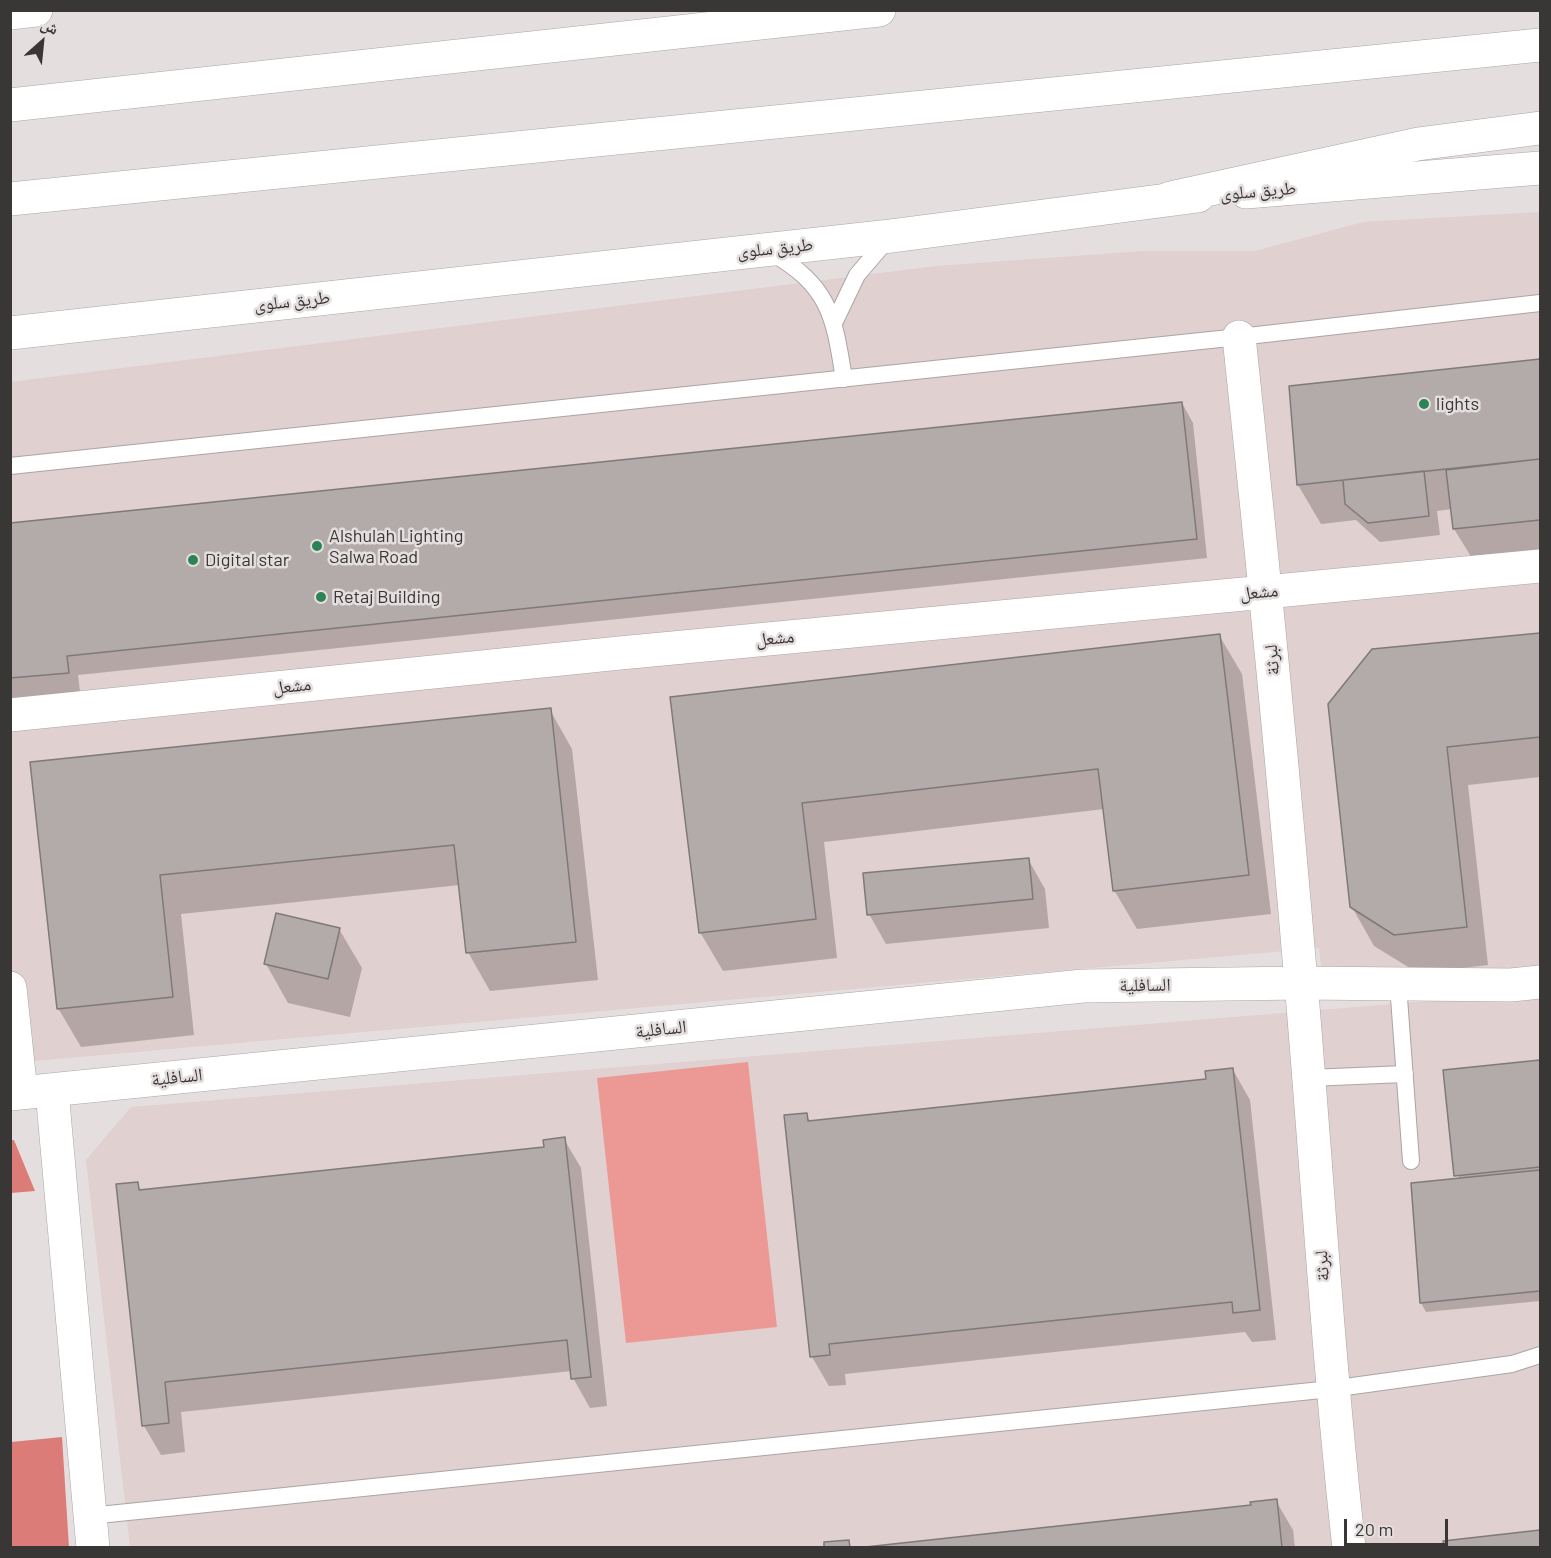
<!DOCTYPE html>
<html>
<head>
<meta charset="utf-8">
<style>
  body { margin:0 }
  #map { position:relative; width:1551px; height:1558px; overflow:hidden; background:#e5dede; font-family:Barlow,"Noto Naskh Arabic",sans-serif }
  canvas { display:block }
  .frame { position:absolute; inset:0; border:12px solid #393736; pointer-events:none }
  .north { position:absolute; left:12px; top:12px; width:60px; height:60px; -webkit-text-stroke:4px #e5dede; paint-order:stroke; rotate:27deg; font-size:16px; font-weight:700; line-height:24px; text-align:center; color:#393736 }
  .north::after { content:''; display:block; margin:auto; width:21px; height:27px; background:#393736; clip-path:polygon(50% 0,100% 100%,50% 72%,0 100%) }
  .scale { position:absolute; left:1344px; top:1519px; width:104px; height:27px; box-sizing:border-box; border:3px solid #393736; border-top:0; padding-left:8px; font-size:18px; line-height:21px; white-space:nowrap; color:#393736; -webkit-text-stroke:4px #e5dede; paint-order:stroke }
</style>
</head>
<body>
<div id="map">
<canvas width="1551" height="1558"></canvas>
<div class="frame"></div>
<div class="north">ش</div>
<div class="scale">20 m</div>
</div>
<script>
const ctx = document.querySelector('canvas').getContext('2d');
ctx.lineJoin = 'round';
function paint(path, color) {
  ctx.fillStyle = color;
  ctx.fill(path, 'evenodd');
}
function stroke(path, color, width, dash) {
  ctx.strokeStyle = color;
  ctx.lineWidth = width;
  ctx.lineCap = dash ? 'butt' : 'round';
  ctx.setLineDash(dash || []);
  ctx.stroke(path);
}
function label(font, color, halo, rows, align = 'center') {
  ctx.font = font + ' Barlow,"Noto Naskh Arabic",sans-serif';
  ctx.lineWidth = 5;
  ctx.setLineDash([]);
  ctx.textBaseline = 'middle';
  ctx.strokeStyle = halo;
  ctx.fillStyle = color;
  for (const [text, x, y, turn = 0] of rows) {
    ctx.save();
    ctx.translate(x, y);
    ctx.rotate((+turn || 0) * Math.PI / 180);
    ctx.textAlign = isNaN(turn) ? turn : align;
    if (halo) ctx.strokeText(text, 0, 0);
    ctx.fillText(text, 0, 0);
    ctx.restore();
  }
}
paint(new Path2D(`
  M 1540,212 L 1540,970 L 1324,989 L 1319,948 L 11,1063 L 10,382 L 936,266 L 1144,251 L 1255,251 L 1363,222 Z
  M 1540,992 L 1540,1547 L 130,1547 L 86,1160 L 131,1107 Z`), '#e0d0cf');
paint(new Path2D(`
  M 748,1062 L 777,1327 L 626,1343 L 597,1078 Z`), '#ec9895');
paint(new Path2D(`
  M 11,1140 L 14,1140 L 35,1191 L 11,1193 Z
  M 62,1437 L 69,1547 L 11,1547 L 11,1442 Z`), '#db7c79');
paint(new Path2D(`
  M 1540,361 L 1540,551 L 1472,558 L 1454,529 L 1452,509 L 1437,511 L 1440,535 L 1380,542 L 1356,520 L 1321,524 L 1298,485 L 1290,388 Z
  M 1182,403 L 1193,423 L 1207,558 L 78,675 L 80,692 L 10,699 L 10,524 Z
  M 1540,634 L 1540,777 L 1468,785 L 1488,965 L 1418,973 L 1374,946 L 1352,907 L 1373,651 Z
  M 1219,635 L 1242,674 L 1271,914 L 1137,929 L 1114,890 L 1104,809 L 824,842 L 837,958 L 723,971 L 700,932 L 672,698 Z
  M 550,710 L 572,749 L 598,980 L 490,991 L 468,952 L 460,885 L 181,914 L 194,1035 L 81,1047 L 58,1008 L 32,764 Z
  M 1028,859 L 1045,889 L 1049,928 L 886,944 L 869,914 Z
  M 339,929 L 362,968 L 350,1017 L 288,1003 L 266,964 Z
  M 1540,1062 L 1540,1301 L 1426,1312 L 1421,1303 L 1459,1180 L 1445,1071 Z
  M 1233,1070 L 1250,1100 L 1276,1340 L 1252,1342 L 1245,1332 L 845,1374 L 846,1385 L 829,1386 L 812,1357 L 785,1117 L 806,1115 L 811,1122 L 1208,1080 Z
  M 564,1139 L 581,1168 L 607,1406 L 590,1408 L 573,1378 L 572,1371 L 181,1412 L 185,1452 L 161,1455 L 144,1426 L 137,1184 L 142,1191 L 545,1148 Z
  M 1276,1501 L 1293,1530 L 1295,1548 L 870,1548 L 1253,1506 Z`), '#0003');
const building = new Path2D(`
  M 1540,359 L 1540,459 L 1297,485 L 1289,386 Z
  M 1182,402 L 1197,539 L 67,656 L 69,673 L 10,678 L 10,523 Z
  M 1540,459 L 1540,520 L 1453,529 L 1446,470 Z
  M 1424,471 L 1429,516 L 1368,523 L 1345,504 L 1343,480 Z
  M 1540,633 L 1540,737 L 1447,747 L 1467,927 L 1394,935 L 1350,907 L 1328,704 L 1372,649 Z
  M 1220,634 L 1249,875 L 1113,891 L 1098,769 L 802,803 L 816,919 L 699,933 L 670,697 Z
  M 551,708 L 576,942 L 466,953 L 454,845 L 160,875 L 173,997 L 57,1009 L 30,762 Z
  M 1029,858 L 1033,899 L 867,915 L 863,873 Z
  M 276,913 L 340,928 L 328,979 L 264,964 Z
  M 1540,1060 L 1540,1167 L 1454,1176 L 1443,1070 Z
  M 1233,1068 L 1260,1310 L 1233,1313 L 1232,1302 L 829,1344 L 830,1355 L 810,1357 L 784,1115 L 807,1113 L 808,1121 L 1206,1079 L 1205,1071 Z
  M 565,1137 L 591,1377 L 571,1379 L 567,1340 L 165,1382 L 169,1423 L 142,1426 L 116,1184 L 138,1182 L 139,1190 L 544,1147 L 543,1140 Z
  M 1540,1170 L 1540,1291 L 1420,1303 L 1411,1183 Z
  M 1277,1499 L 1282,1548 L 856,1548 L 1251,1505 L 1250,1502 Z
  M 1540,1530 L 1540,1548 L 1444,1548 L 1443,1541 Z
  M 849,1540 L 850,1548 L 824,1548 L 824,1542 Z`);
paint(building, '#b2abaa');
stroke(building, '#7f7979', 1.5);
const service = new Path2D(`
  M 770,252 C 830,286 834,316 844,379
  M 835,321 L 857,275 L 888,239
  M 10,466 L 1239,337 L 1540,303
  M 1398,984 L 1411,1161
  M 1309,1078 L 1405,1074
  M 89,1516 L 1331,1389 L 1512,1364 L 1540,1355`);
const minor = new Path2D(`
  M 1239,337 C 1262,552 1283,767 1301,982 C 1317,1170 1328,1359 1349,1548
  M 10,715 L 620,653 L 1540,566
  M 10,988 L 21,1093
  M 52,1091 L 93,1548
  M 10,1094 L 1083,986 L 1302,983 L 1511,985 L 1540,982`);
const secondary = new Path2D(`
  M 10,13 L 36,10
  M 1246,192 L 1540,168
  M 10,333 L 891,236 L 1198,196`);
const motorway = new Path2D(`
  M 10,105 L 879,10
  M 1170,198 L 1418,144 L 1540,128
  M 10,199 L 1540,45`);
stroke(service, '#aba5a4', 18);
stroke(minor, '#aba5a4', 34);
stroke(secondary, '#aba5a4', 34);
stroke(motorway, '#aba5a4', 34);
stroke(service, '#fff', 16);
stroke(minor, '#fff', 33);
stroke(secondary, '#fff', 33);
stroke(motorway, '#fff', 33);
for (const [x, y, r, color] of [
  [1424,404,6,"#2e8356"],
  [317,546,6,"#2e8356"],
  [193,560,6,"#2e8356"],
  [321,597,6,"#2e8356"]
]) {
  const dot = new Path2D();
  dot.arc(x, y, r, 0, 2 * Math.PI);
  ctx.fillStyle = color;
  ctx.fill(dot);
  stroke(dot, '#e5dede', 2);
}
label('18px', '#393736', '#e5dede', [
  ["طريق سلوى",1258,191,-5],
  ["طريق سلوى",775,248,-6],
  ["طريق سلوى",292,301,-6],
  ["مشعل",1259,592,-5],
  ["مشعل",775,638,-5],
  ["لبرثة",1272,660,-95],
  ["مشعل",292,686,-6],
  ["السافلية",1145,985,-1],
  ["السافلية",661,1029,-6],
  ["السافلية",177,1077,-6],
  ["لبرثة",1322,1266,-94]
]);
label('18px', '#393736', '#e5dede', [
  ["lights",1436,404],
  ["Alshulah Lighting",329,536],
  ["Salwa Road",329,557],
  ["Digital star",205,560],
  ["Retaj Building",333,597]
], 'left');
</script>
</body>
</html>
